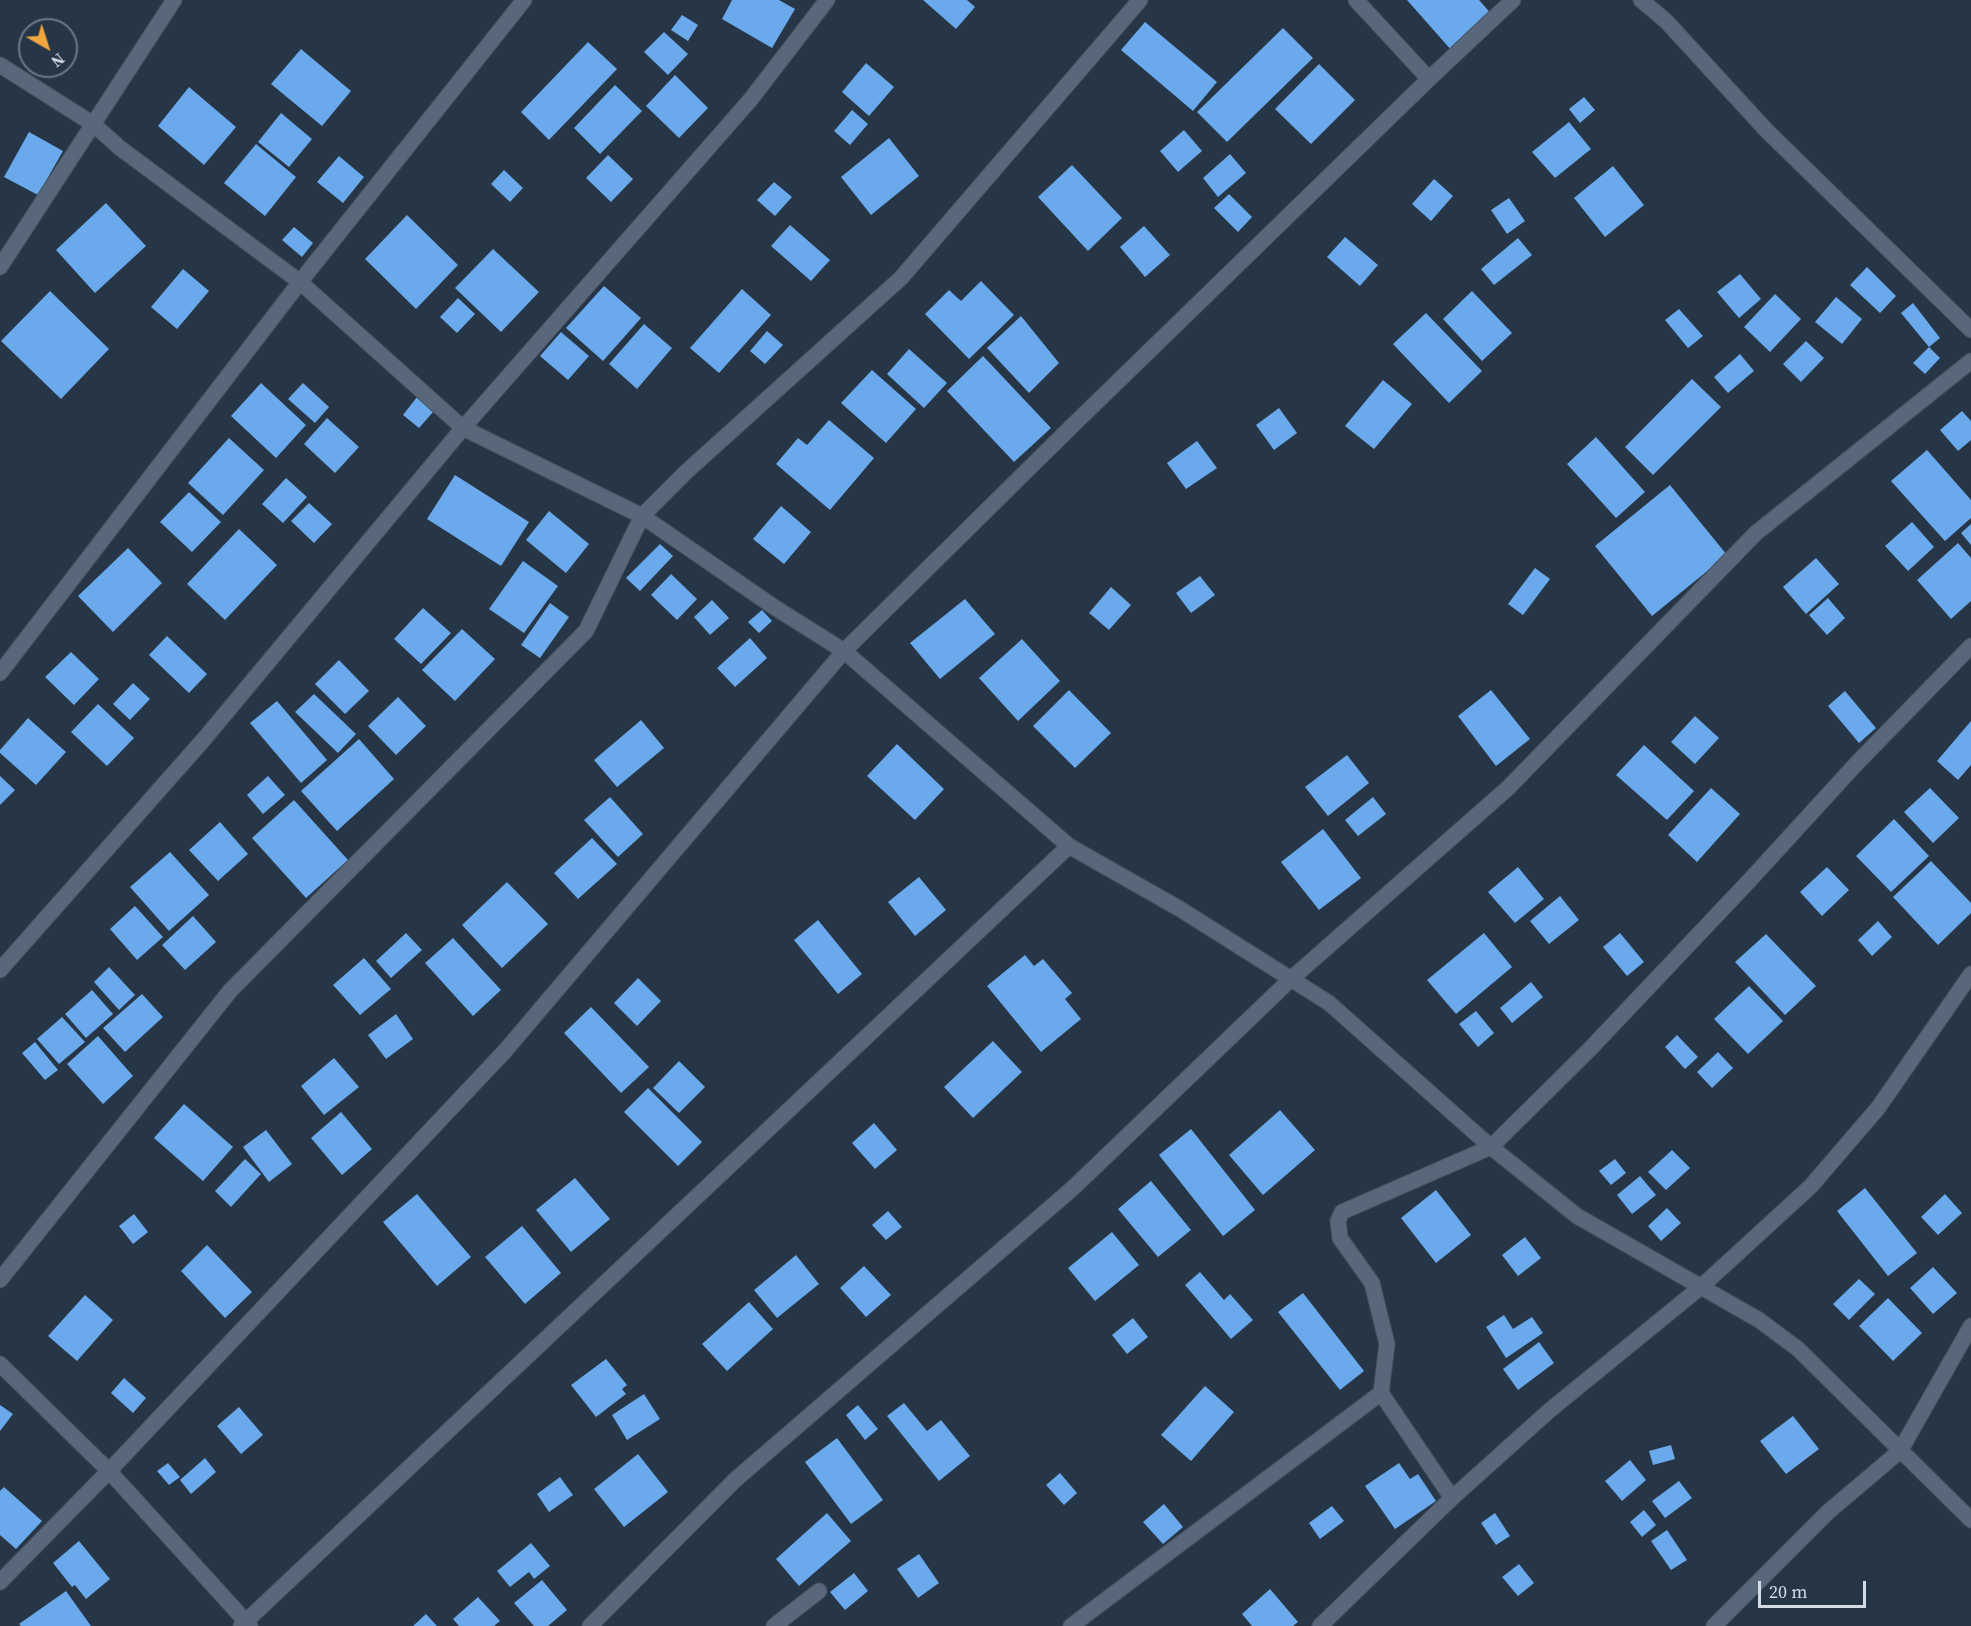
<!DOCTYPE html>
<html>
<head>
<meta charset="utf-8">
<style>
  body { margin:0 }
  #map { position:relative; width:1971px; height:1626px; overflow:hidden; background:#273646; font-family:"Source Serif 4",serif }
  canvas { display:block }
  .north { position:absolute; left:18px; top:18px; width:60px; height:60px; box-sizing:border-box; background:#273646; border:2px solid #6b7886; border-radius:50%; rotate:141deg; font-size:16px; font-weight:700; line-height:24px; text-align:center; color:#d2dbe6 }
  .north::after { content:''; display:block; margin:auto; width:21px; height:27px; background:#f0a63f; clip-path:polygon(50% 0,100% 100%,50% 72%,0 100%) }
  .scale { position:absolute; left:1758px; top:1581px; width:108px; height:27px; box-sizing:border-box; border:3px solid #d2dbe6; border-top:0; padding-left:8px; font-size:18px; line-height:21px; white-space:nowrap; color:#d2dbe6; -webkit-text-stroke:4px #273646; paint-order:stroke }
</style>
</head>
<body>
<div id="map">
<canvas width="1971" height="1626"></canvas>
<div class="north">N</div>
<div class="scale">20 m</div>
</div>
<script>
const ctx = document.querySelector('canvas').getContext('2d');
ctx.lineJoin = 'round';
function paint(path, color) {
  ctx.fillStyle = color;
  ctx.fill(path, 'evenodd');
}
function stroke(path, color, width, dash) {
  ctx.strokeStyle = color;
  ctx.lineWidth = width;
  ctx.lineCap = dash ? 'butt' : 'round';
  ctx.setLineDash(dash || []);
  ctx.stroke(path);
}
paint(new Path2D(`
  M 732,0 L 779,0 L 795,9 L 772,48 L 722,19 Z
  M 923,0 L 967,0 L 975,7 L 956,29 Z
  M 1407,0 L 1479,0 L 1493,16 L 1452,51 Z
  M 682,15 L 698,25 L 688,41 L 671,30 Z
  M 1145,22 L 1217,82 L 1193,111 L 1121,50 Z
  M 1283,28 L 1313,58 L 1227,142 L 1197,112 Z
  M 664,32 L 688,54 L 668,75 L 644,52 Z
  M 588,42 L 617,69 L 549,140 L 521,112 Z
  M 301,49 L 351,91 L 322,126 L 271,84 Z
  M 866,63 L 894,87 L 869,116 L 842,92 Z
  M 1319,64 L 1355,100 L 1311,144 L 1275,109 Z
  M 675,75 L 708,108 L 679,138 L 646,106 Z
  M 615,85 L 642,111 L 600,154 L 574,128 Z
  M 189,87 L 236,127 L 204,165 L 158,126 Z
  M 1584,97 L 1595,110 L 1580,123 L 1569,109 Z
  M 852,110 L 868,124 L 850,145 L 834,131 Z
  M 281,113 L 312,139 L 289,167 L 258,142 Z
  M 1569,122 L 1591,149 L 1555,178 L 1532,152 Z
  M 1184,130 L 1202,151 L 1178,172 L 1160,151 Z
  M 29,132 L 63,151 L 38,195 L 4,177 Z
  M 889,138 L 919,176 L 871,215 L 841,177 Z
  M 256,144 L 296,177 L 265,216 L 224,183 Z
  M 1230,154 L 1246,173 L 1218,197 L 1203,178 Z
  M 608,155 L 633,179 L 611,202 L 586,178 Z
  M 339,156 L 364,177 L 343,203 L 317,182 Z
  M 1072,165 L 1122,218 L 1088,251 L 1038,197 Z
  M 1613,166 L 1644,205 L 1605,237 L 1574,198 Z
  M 504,170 L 523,188 L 510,202 L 491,184 Z
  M 1434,179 L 1453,196 L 1431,221 L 1412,204 Z
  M 774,182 L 792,197 L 775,216 L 757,200 Z
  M 1229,194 L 1252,217 L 1238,232 L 1214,208 Z
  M 1509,198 L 1525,221 L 1507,234 L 1491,210 Z
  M 106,203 L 146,246 L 95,293 L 56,250 Z
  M 407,215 L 458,265 L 416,309 L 365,259 Z
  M 790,225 L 830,260 L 811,281 L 771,246 Z
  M 1144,226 L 1170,255 L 1145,277 L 1120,247 Z
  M 294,227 L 313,243 L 302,257 L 282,240 Z
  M 1345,237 L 1378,265 L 1360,286 L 1327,257 Z
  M 1518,238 L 1532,255 L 1494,285 L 1481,269 Z
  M 493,249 L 539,292 L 501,332 L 455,288 Z
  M 1867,267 L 1896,296 L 1880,313 L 1850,285 Z
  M 183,269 L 209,291 L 177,329 L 151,307 Z
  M 1740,274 L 1761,299 L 1739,318 L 1717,292 Z
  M 981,281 L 1014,315 L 969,359 L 925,314 L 949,290 L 961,301 Z
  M 604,286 L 641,318 L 603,361 L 566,328 Z
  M 742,289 L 771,315 L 719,373 L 690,348 Z
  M 50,291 L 109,349 L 61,399 L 1,341 Z
  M 1472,291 L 1512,333 L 1482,361 L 1443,319 Z
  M 1775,294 L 1801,319 L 1770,352 L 1744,327 Z
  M 1836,297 L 1862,319 L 1842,344 L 1815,322 Z
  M 458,298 L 475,314 L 457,333 L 440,317 Z
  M 1913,303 L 1940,338 L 1929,347 L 1940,358 L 1925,374 L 1913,363 L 1929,347 L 1901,313 Z
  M 1679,309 L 1703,336 L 1688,348 L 1665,320 Z
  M 1426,313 L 1482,371 L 1449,403 L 1393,344 Z
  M 1021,316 L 1059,363 L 1029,393 L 987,348 Z
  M 644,324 L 672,348 L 637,389 L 609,364 Z
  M 767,331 L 783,345 L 765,364 L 750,351 Z
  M 561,332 L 589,356 L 568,380 L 540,356 Z
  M 1806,341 L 1824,358 L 1801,382 L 1783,364 Z
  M 909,349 L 947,383 L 924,408 L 887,374 Z
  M 1740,354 L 1754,371 L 1728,393 L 1714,377 Z
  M 983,356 L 1051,428 L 1014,462 L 947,391 Z
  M 872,370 L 916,409 L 886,443 L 841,403 Z
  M 1692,379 L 1721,407 L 1653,475 L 1625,447 Z
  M 1383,380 L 1412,404 L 1374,449 L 1345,426 Z
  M 261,383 L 306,425 L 276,458 L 231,416 Z
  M 303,383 L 329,407 L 315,423 L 288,399 Z
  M 417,397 L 434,411 L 419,428 L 403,415 Z
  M 1279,408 L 1297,433 L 1274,450 L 1256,425 Z
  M 1962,411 L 1971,421 L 1971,440 L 1958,451 L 1940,430 Z
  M 327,418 L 359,447 L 335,473 L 304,444 Z
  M 829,420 L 874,458 L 830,510 L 776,464 L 798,438 L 807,445 Z
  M 1596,437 L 1645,492 L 1616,518 L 1567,464 Z
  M 229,438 L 264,470 L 223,515 L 188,483 Z
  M 1197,441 L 1217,468 L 1186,489 L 1167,463 Z
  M 1927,450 L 1971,500 L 1971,518 L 1945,541 L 1891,481 Z
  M 455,475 L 529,522 L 501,566 L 427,519 Z
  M 286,478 L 307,497 L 283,523 L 262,504 Z
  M 1670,485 L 1727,555 L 1652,616 L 1595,546 Z
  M 189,492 L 221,522 L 192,552 L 160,522 Z
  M 309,503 L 332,524 L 314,543 L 291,521 Z
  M 781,506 L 811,532 L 784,564 L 753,539 Z
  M 549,511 L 589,544 L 566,573 L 526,540 Z
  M 1912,522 L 1934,547 L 1908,571 L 1885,546 Z
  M 1971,524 L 1971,545 L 1961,533 Z
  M 239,529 L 277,565 L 225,620 L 187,584 Z
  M 1958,543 L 1971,558 L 1971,601 L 1951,619 L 1917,580 Z
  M 660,544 L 673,556 L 640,591 L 626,578 Z
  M 128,548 L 162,583 L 113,632 L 78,596 Z
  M 1816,558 L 1839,584 L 1806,614 L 1783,587 Z
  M 523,561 L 558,586 L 524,633 L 489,609 Z
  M 1535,568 L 1550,579 L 1523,615 L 1508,604 Z
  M 671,574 L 697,599 L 677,620 L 651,595 Z
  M 1200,576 L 1215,595 L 1191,613 L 1176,593 Z
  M 1111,587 L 1131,605 L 1109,630 L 1089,613 Z
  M 1828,598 L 1845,618 L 1827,635 L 1809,615 Z
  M 965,599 L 995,634 L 940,679 L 910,643 Z
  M 712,600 L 729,618 L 710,635 L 694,617 Z
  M 550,603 L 569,617 L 540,658 L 521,645 Z
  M 423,608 L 451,633 L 421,664 L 394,639 Z
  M 762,610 L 772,621 L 759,633 L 748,622 Z
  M 462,629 L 495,659 L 455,701 L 422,670 Z
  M 167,636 L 207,674 L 189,693 L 149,655 Z
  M 750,638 L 767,658 L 735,687 L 717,668 Z
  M 1022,639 L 1060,681 L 1018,721 L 979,678 Z
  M 71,652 L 99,679 L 74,705 L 45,677 Z
  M 339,660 L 369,691 L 345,714 L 315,684 Z
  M 133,683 L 150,699 L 130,720 L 113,704 Z
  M 1069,690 L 1111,733 L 1075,768 L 1033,726 Z
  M 1491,690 L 1530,739 L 1496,766 L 1458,716 Z
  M 1845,691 L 1876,728 L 1859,743 L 1828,706 Z
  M 314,694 L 356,734 L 338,753 L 295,712 Z
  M 398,697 L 426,726 L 396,755 L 368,726 Z
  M 277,701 L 327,760 L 301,783 L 250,723 Z
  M 98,704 L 134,738 L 107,766 L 71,732 Z
  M 1695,716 L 1719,738 L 1695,764 L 1671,742 Z
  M 28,718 L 66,752 L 36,785 L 0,753 L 0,750 Z
  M 641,720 L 664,748 L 617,787 L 594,760 Z
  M 1971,721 L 1971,765 L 1958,780 L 1937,761 Z
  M 359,739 L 394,779 L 337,831 L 301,791 Z
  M 897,744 L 944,789 L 915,820 L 867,776 Z
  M 1644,745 L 1694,791 L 1667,820 L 1616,775 Z
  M 1347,755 L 1369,783 L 1328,816 L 1305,787 Z
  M 0,776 L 15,790 L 0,805 Z
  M 268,776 L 285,795 L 263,814 L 247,795 Z
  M 1711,788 L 1740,814 L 1697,862 L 1668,835 Z
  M 1930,788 L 1959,818 L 1933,843 L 1904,812 Z
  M 610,797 L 643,834 L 618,857 L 584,820 Z
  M 1373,797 L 1386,814 L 1358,836 L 1345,820 Z
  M 294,800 L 348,860 L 306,898 L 252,838 Z
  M 1894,819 L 1929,856 L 1891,892 L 1856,856 Z
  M 220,822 L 248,854 L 218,881 L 189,850 Z
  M 1323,829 L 1361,878 L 1319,910 L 1281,862 Z
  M 592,838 L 617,864 L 578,899 L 554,873 Z
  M 170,852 L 209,895 L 169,931 L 130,887 Z
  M 1931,861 L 1971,903 L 1971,913 L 1938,945 L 1893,897 Z
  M 1518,867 L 1544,899 L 1515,923 L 1488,892 Z
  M 1827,867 L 1849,890 L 1822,916 L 1800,892 Z
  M 919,877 L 946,910 L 915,936 L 888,902 Z
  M 507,882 L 548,924 L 502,968 L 462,925 Z
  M 1560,896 L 1579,920 L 1549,944 L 1530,921 Z
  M 135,906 L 163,937 L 137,960 L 110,929 Z
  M 193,916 L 216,942 L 185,970 L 162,945 Z
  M 818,920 L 862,974 L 838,994 L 794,940 Z
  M 1878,921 L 1892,937 L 1872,956 L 1858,940 Z
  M 406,933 L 422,950 L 391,978 L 376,961 Z
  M 1484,933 L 1512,967 L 1456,1014 L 1427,980 Z
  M 1620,933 L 1644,962 L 1627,976 L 1603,947 Z
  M 1766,934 L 1816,986 L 1785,1015 L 1735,962 Z
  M 453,938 L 501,990 L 473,1016 L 425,963 Z
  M 1025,955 L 1034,966 L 1043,959 L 1072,993 L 1065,999 L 1081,1019 L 1041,1052 L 987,986 Z
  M 364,958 L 391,989 L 360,1015 L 333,985 Z
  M 109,967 L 135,995 L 119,1010 L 94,982 Z
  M 638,978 L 661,1001 L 637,1026 L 614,1003 Z
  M 1531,982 L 1543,997 L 1512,1023 L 1500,1008 Z
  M 1749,986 L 1783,1021 L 1748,1054 L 1714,1019 Z
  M 92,990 L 113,1014 L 86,1038 L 65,1014 Z
  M 142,994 L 163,1017 L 125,1052 L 103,1028 Z
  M 591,1007 L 649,1067 L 621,1093 L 564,1033 Z
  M 1476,1011 L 1494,1033 L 1478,1047 L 1459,1024 Z
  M 396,1014 L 413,1039 L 386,1059 L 368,1035 Z
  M 62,1017 L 85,1042 L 59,1064 L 37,1039 Z
  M 1677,1035 L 1698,1057 L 1685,1069 L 1665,1047 Z
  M 98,1036 L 133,1076 L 103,1104 L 67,1064 Z
  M 993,1041 L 1022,1072 L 973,1118 L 944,1087 Z
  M 35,1042 L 58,1070 L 45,1080 L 22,1053 Z
  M 1718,1052 L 1733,1068 L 1712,1088 L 1697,1072 Z
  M 334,1058 L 359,1087 L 324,1115 L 301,1086 Z
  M 679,1061 L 705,1087 L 679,1113 L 653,1088 Z
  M 648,1088 L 702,1142 L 678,1166 L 624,1112 Z
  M 184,1104 L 233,1147 L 203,1181 L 154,1138 Z
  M 1280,1110 L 1315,1150 L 1263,1195 L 1229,1155 Z
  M 341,1112 L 372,1149 L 342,1175 L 311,1138 Z
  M 874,1123 L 897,1150 L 875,1169 L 852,1143 Z
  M 1191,1129 L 1255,1210 L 1223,1236 L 1159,1155 Z
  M 266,1130 L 292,1164 L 269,1182 L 243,1147 Z
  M 1672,1150 L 1690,1168 L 1666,1190 L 1648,1172 Z
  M 245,1159 L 261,1174 L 231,1207 L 215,1191 Z
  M 1615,1159 L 1626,1173 L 1611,1185 L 1599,1171 Z
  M 1640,1176 L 1656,1195 L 1632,1214 L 1617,1195 Z
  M 575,1178 L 610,1219 L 571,1252 L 536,1210 Z
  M 1151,1181 L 1191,1230 L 1158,1257 L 1118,1209 Z
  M 1865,1188 L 1917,1253 L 1888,1276 L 1837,1211 Z
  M 1436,1190 L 1471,1235 L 1436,1263 L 1401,1218 Z
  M 417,1194 L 471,1257 L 437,1286 L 383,1222 Z
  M 1945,1194 L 1962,1213 L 1938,1235 L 1921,1217 Z
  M 1667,1208 L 1681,1223 L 1661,1241 L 1648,1226 Z
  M 888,1211 L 902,1227 L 886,1240 L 872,1225 Z
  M 134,1214 L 148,1232 L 133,1244 L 119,1226 Z
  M 522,1226 L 561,1273 L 525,1304 L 485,1257 Z
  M 1112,1232 L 1139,1265 L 1095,1301 L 1068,1268 Z
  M 1525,1237 L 1541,1258 L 1518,1276 L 1502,1255 Z
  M 207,1245 L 252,1292 L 225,1318 L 181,1271 Z
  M 796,1255 L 819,1284 L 777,1318 L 754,1290 Z
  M 864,1266 L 891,1295 L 866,1317 L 840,1288 Z
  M 1933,1267 L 1957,1293 L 1933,1314 L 1910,1288 Z
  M 1200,1272 L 1224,1300 L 1230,1294 L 1253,1320 L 1231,1339 L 1185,1285 Z
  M 1859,1279 L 1875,1294 L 1849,1320 L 1833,1304 Z
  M 1303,1293 L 1364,1371 L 1340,1390 L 1278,1312 Z
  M 85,1295 L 113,1320 L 77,1361 L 48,1336 Z
  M 1888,1298 L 1922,1333 L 1893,1361 L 1859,1326 Z
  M 749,1302 L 773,1329 L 727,1371 L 702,1344 Z
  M 1504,1315 L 1513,1329 L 1532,1317 L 1543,1333 L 1506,1358 L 1486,1327 Z
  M 1133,1318 L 1148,1337 L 1127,1354 L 1112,1335 Z
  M 1539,1342 L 1554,1363 L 1518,1390 L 1503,1369 Z
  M 606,1359 L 627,1385 L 622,1389 L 626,1394 L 596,1417 L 571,1385 Z
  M 124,1378 L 146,1398 L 133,1413 L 111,1393 Z
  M 1205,1386 L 1234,1412 L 1191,1461 L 1161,1435 Z
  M 644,1394 L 660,1419 L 627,1440 L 612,1415 Z
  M 904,1403 L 927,1431 L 941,1420 L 970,1456 L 939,1481 L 887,1416 Z
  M 0,1405 L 13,1414 L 0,1431 Z
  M 858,1405 L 878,1429 L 865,1440 L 846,1415 Z
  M 239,1407 L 263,1435 L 241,1454 L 217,1426 Z
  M 1793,1416 L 1819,1449 L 1786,1474 L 1760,1441 Z
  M 837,1438 L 883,1500 L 851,1524 L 805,1462 Z
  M 1671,1445 L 1675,1459 L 1653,1465 L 1649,1451 Z
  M 638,1454 L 668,1492 L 624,1527 L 594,1489 Z
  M 205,1458 L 216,1472 L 191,1494 L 180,1480 Z
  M 1630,1460 L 1646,1480 L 1622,1501 L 1605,1481 Z
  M 168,1463 L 180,1477 L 169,1485 L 157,1471 Z
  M 1399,1463 L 1410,1479 L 1418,1474 L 1436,1501 L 1395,1529 L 1365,1486 Z
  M 1060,1473 L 1077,1493 L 1064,1505 L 1046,1485 Z
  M 560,1477 L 573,1495 L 549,1512 L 537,1494 Z
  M 1679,1481 L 1692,1498 L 1665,1518 L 1652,1501 Z
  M 4,1487 L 42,1521 L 16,1549 L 0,1535 L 0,1491 Z
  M 1164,1504 L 1183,1527 L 1163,1544 L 1143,1522 Z
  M 1332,1506 L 1344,1521 L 1320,1539 L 1309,1523 Z
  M 1644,1510 L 1656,1525 L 1642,1537 L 1630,1522 Z
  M 827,1513 L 851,1541 L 799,1586 L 776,1559 Z
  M 1495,1513 L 1510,1536 L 1496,1545 L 1481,1523 Z
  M 1667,1530 L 1687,1560 L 1671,1570 L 1651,1541 Z
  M 79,1541 L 110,1579 L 86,1599 L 75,1585 L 72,1587 L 53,1563 Z
  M 531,1543 L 550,1566 L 534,1579 L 529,1572 L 510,1587 L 497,1571 Z
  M 919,1554 L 939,1583 L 918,1598 L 897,1569 Z
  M 1519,1564 L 1534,1583 L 1518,1596 L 1502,1577 Z
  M 854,1573 L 868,1591 L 845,1610 L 830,1592 Z
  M 542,1580 L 567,1610 L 548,1626 L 534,1626 L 514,1603 Z
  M 1270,1589 L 1298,1622 L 1293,1626 L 1252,1626 L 1242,1614 Z
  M 66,1591 L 91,1626 L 21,1626 L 19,1624 Z
  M 478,1597 L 500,1621 L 494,1626 L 459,1626 L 453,1619 Z
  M 426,1614 L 437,1626 L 413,1626 Z`), '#69a9ec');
const street = new Path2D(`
  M 1356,0 L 1429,79
  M 1641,0 L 1666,21 L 1767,131 L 1971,330
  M 0,65 L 93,124 L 120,148 L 300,282 L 463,428 L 642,516 L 774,607 L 844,651 L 1069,846 L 1180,909 L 1329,1003 L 1491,1147 L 1577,1216 L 1759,1320 L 1798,1349 L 1971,1520
  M 0,267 L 174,0
  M 0,673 L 300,282 L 524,0
  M 0,970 L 205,738 L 463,428 L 751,99 L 827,0
  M 0,1280 L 230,991 L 586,631 L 642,516 L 686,472 L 901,278 L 1140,0
  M 0,1364 L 109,1471 L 250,1626
  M 1452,1498 L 1381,1393 L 1387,1344 L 1372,1283 L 1340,1238 L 1338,1221 L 1342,1212 L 1491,1147 L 1590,1049 L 1749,881 L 1857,763 L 1971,646
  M 0,1582 L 109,1471 L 505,1051 L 844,651 L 1071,427 L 1429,79 L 1513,0
  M 241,1626 L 1069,846
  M 590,1626 L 735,1480 L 1073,1188 L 1291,979 L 1508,788 L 1756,533 L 1971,361
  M 774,1626 L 819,1591
  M 1071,1626 L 1381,1393
  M 1320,1626 L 1452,1498 L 1550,1410 L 1702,1286 L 1811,1186 L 1878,1108 L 1971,974
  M 1714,1626 L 1828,1512 L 1900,1451 L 1971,1326`);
stroke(street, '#465260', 17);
stroke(street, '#58687a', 15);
</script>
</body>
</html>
